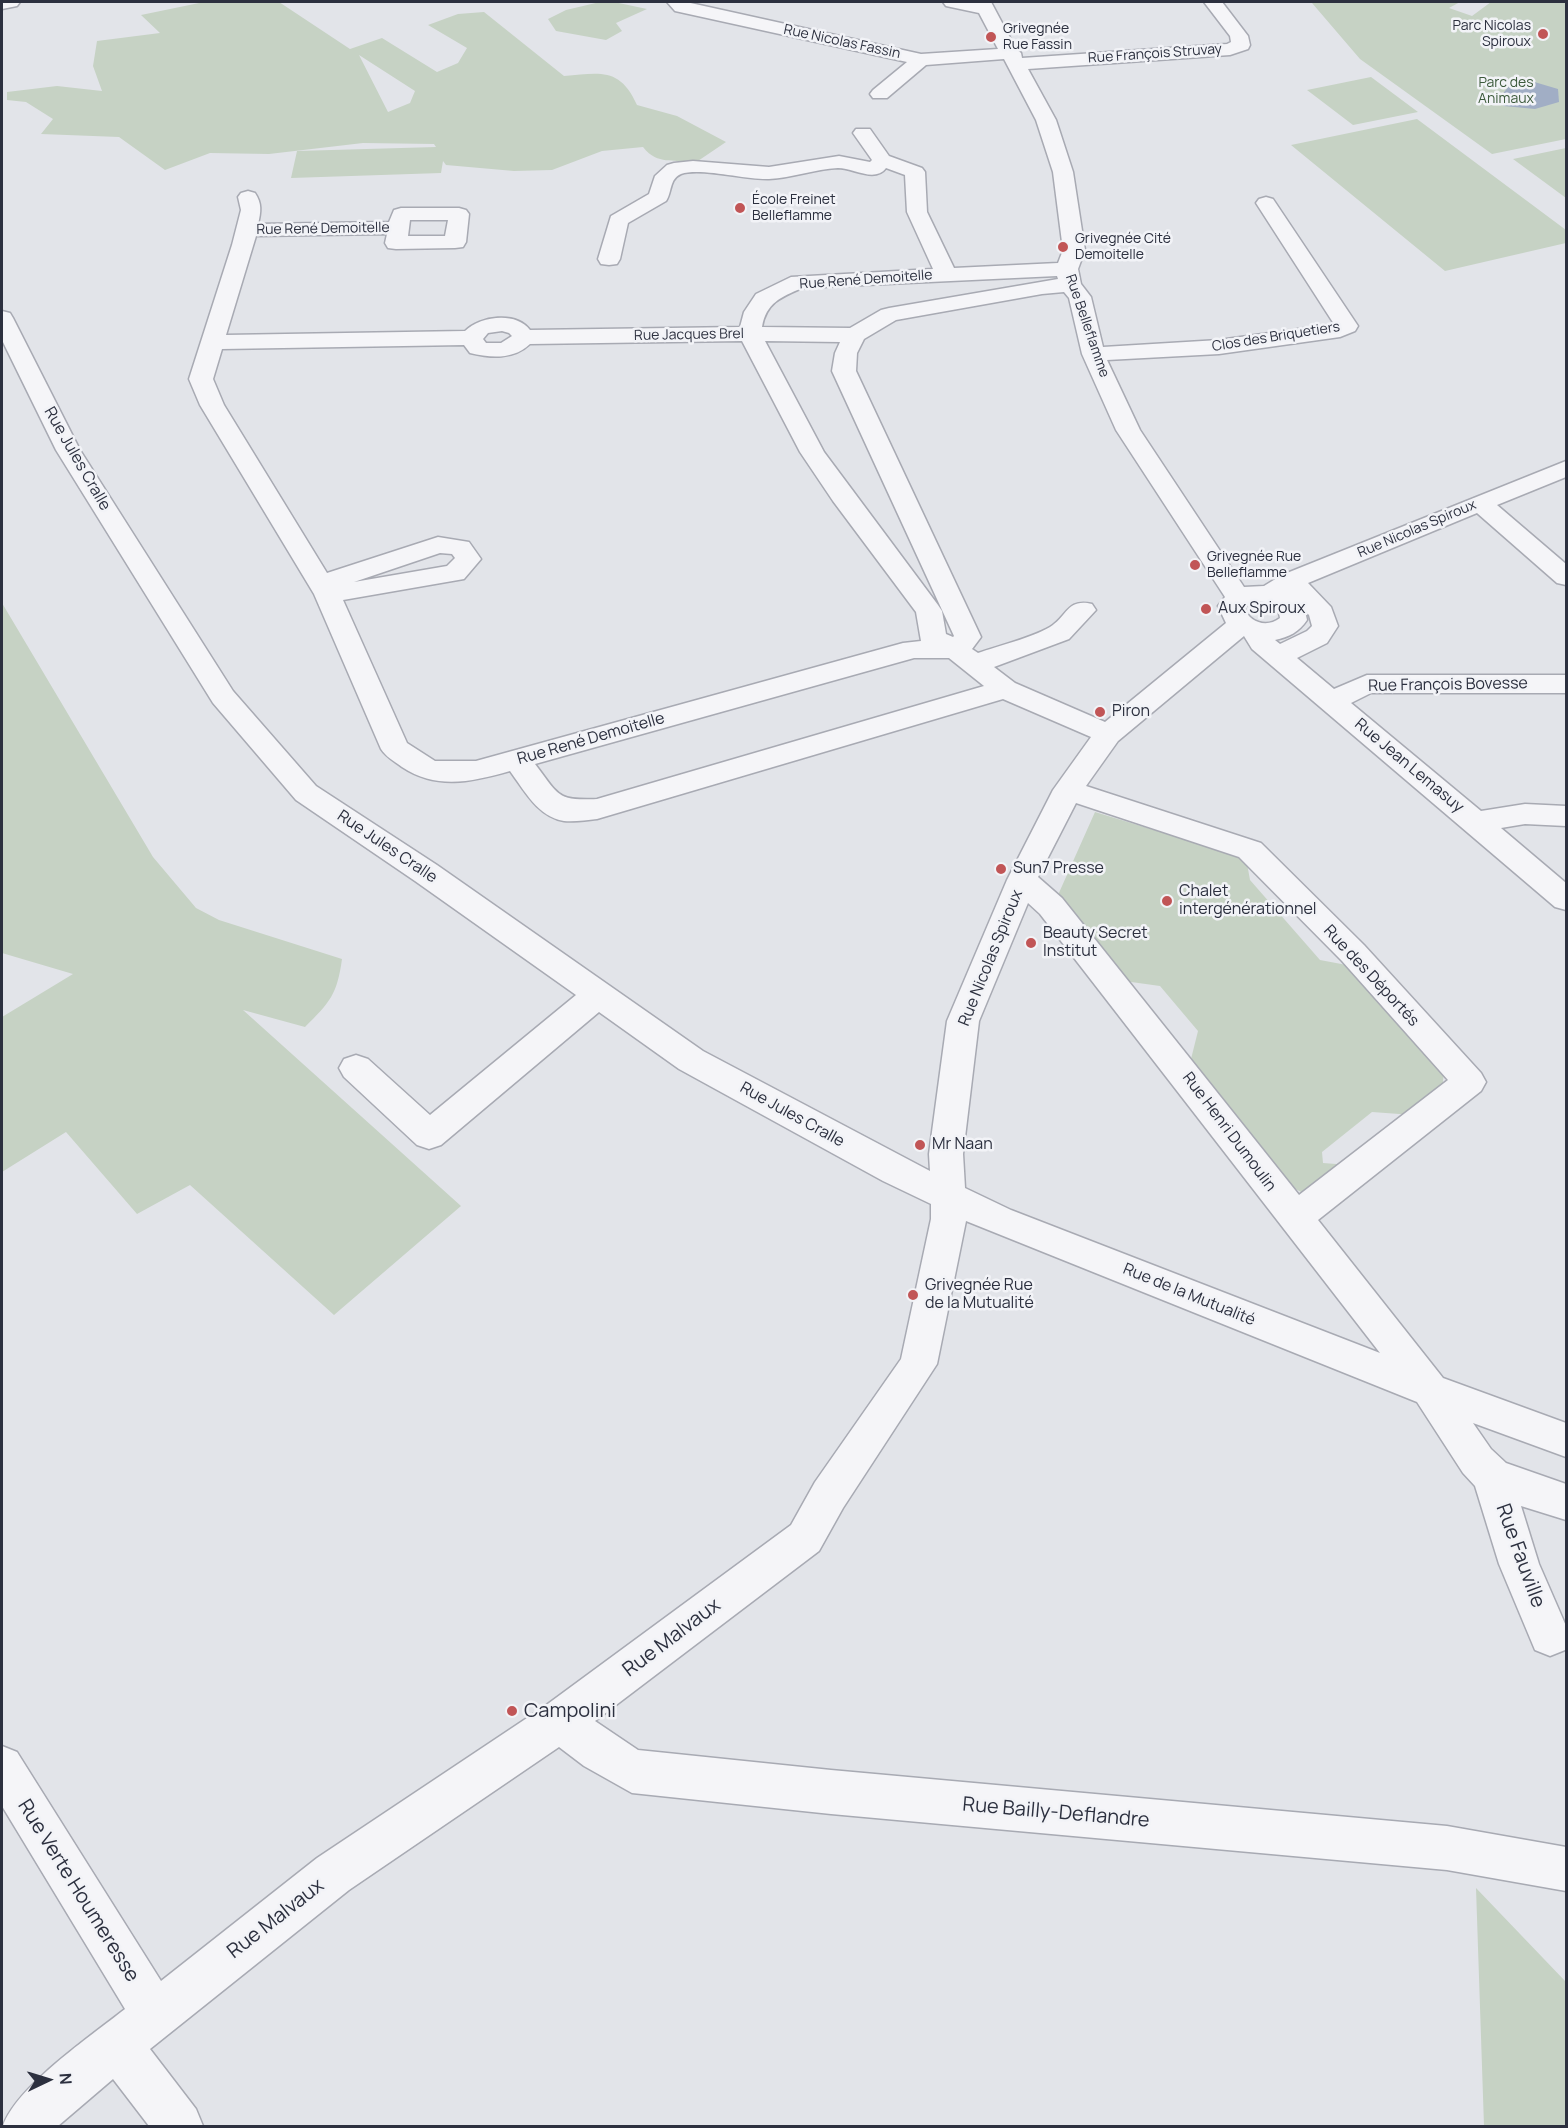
<!DOCTYPE html>
<html>
<head>
<meta charset="utf-8">
<style>
  body { margin:0 }
  #map { position:relative; width:1568px; height:2128px; overflow:hidden; background:#e2e4e9; font-family:Manrope,sans-serif }
  canvas { display:block }
  .frame { position:absolute; inset:0; border:3px solid #2c303f; pointer-events:none }
  .north { position:absolute; left:18px; top:2050px; width:60px; height:60px; -webkit-text-stroke:4px #f2f3f7; paint-order:stroke; rotate:86deg; font-size:16px; font-weight:700; line-height:24px; text-align:center; color:#2c303f }
  .north::after { content:''; display:block; margin:auto; width:21px; height:27px; background:#2c303f; clip-path:polygon(50% 0,100% 100%,50% 72%,0 100%) }
</style>
</head>
<body>
<div id="map">
<canvas width="1568" height="2128"></canvas>
<div class="frame"></div>
<div class="north">N</div>
</div>
<script>
const ctx = document.querySelector('canvas').getContext('2d');
ctx.lineJoin = 'round';
function paint(path, color) {
  ctx.fillStyle = color;
  ctx.fill(path, 'evenodd');
}
function stroke(path, color, width, dash) {
  ctx.strokeStyle = color;
  ctx.lineWidth = width;
  ctx.lineCap = dash ? 'butt' : 'round';
  ctx.setLineDash(dash || []);
  ctx.stroke(path);
}
function label(font, color, halo, rows, align = 'center') {
  ctx.font = font + ' Manrope,sans-serif';
  ctx.lineWidth = 5;
  ctx.setLineDash([]);
  ctx.textBaseline = 'middle';
  ctx.strokeStyle = halo;
  ctx.fillStyle = color;
  for (const [text, x, y, turn = 0] of rows) {
    ctx.save();
    ctx.translate(x, y);
    ctx.rotate((+turn || 0) * Math.PI / 180);
    ctx.textAlign = isNaN(turn) ? turn : align;
    if (halo) ctx.strokeText(text, 0, 0);
    ctx.fillText(text, 0, 0);
    ctx.restore();
  }
}
paint(new Path2D(`
  M 204,2 L 279,2 L 350,49 L 382,38 L 437,72 L 458,63 L 467,48 L 428,25 L 458,14 L 484,12 L 564,76 C 600,73 620,67 637,105 L 677,116 L 726,142 L 692,165 C 672,156 659,167 643,147 L 602,151 L 552,170 L 514,171 L 446,165 L 443,161 L 441,173 L 291,178 L 297,151 L 436,147 L 434,144 L 363,143 L 269,154 L 210,153 L 165,170 L 119,137 L 41,134 L 53,119 L 26,102 L 7,100 L 7,92 L 57,86 L 102,91 L 93,66 L 97,41 L 160,33 L 141,15 ZM 359,55 L 415,91 L 410,103 L 388,112 Z
  M 600,2 L 614,2 L 647,9 L 616,23 L 622,31 L 606,40 L 556,31 L 548,19 L 566,10 Z
  M 1315,2 L 1460,2 L 1449,8 L 1472,16 L 1491,2 L 1566,2 L 1566,139 L 1492,154 L 1360,59 L 1312,3 Z
  M 1371,77 L 1418,112 L 1353,125 L 1307,90 Z
  M 1417,119 L 1566,230 L 1566,243 L 1445,271 L 1291,145 Z
  M 1566,148 L 1566,198 L 1513,159 Z
  M 2,603 L 153,857 L 196,908 L 219,920 L 342,959 C 337,995 330,1002 305,1027 L 243,1010 L 461,1206 L 334,1315 L 190,1185 L 137,1214 L 66,1132 L 2,1172 L 2,1017 L 73,974 L 2,953 Z
  M 1095,812 L 1246,858 L 1250,880 L 1320,960 L 1352,966 L 1444,1071 L 1442,1091 L 1413,1115 L 1372,1112 L 1322,1152 L 1323,1163 L 1349,1165 L 1303,1193 L 1284,1183 L 1190,1063 L 1198,1031 L 1160,986 L 1124,981 L 1058,895 Z
  M 1476,1888 L 1566,1982 L 1566,2126 L 1484,2126 Z`), '#c6d2c4');
paint(new Path2D(`
  M 1531,81 L 1558,89 L 1559,102 L 1535,109 L 1504,106 L 1498,99 L 1512,83 Z`), '#a1aec5');
const minor = new Path2D(`
  M 2,2 L 20,2 L 17,6 L 2,9 Z
  M 667,2 L 686,2 L 921,54 L 998,49 L 979,13 L 946,6 L 943,2 L 991,2 L 1016,49 L 1021,53 L 1022,58 L 1227,44 L 1231,42 L 1230,36 L 1204,2 L 1222,2 L 1248,36 L 1250,45 L 1248,49 L 1230,55 L 1028,69 L 1056,120 L 1073,172 L 1085,250 L 1078,269 L 1081,284 L 1091,297 L 1103,347 L 1219,340 L 1334,324 L 1256,203 L 1259,199 L 1266,197 L 1273,199 L 1358,326 L 1355,331 L 1340,337 L 1219,354 L 1107,360 L 1140,430 L 1244,587 L 1264,586 L 1282,575 L 1566,461 L 1566,477 L 1497,505 L 1566,564 L 1566,585 L 1557,583 L 1477,513 L 1308,583 L 1331,607 L 1338,626 L 1327,643 L 1297,658 L 1334,689 L 1367,675 L 1566,675 L 1566,693 L 1371,693 L 1351,703 L 1481,811 L 1525,804 L 1566,806 L 1566,826 L 1525,824 L 1501,828 L 1566,883 L 1566,910 L 1555,907 L 1252,649 L 1244,636 L 1118,741 L 1086,786 L 1261,843 L 1364,945 L 1481,1073 L 1486,1082 L 1481,1091 L 1318,1220 L 1443,1378 L 1566,1423 L 1566,1457 L 1473,1423 L 1491,1449 L 1506,1463 L 1566,1484 L 1566,1520 L 1521,1506 L 1539,1564 L 1566,1626 L 1565,1650 L 1550,1656 L 1535,1650 L 1499,1564 L 1475,1486 L 1463,1473 L 1417,1402 L 966,1221 L 937,1364 L 843,1508 L 819,1551 L 595,1721 L 638,1750 L 831,1770 L 1447,1826 L 1566,1847 L 1566,1891 L 1447,1870 L 831,1814 L 632,1793 L 584,1766 L 559,1747 L 349,1890 L 150,2049 L 196,2109 L 203,2126 L 149,2126 L 113,2079 L 58,2126 L 3,2126 C 16,2087 91,2036 125,2009 L 2,1806 L 2,1746 L 17,1752 L 161,1981 L 317,1858 L 545,1706 L 791,1525 L 815,1482 L 901,1359 L 931,1219 L 931,1204 L 883,1181 L 679,1069 L 599,1012 L 441,1145 L 429,1149 L 417,1145 L 344,1077 L 339,1068 L 344,1059 L 356,1055 L 368,1059 L 430,1115 L 576,995 L 415,881 L 296,800 L 213,703 L 56,450 L 2,340 L 2,311 L 10,313 L 13,318 L 80,450 L 233,691 L 316,786 L 437,865 L 703,1051 L 930,1171 L 929,1154 L 947,1021 L 1007,880 L 1053,790 L 1091,737 L 1003,699 L 597,819 C 587,820 574,822 564,821 C 538,817 524,790 510,771 C 471,782 437,790 402,767 C 394,761 386,757 381,749 L 314,594 L 200,405 L 189,379 L 232,245 L 241,210 L 238,197 L 241,193 L 248,191 L 255,193 C 262,203 261,212 258,224 L 389,222 L 394,210 L 401,208 L 459,208 L 466,210 L 469,214 L 466,242 L 463,247 L 455,248 L 396,249 L 388,248 L 385,243 L 387,234 L 256,236 L 226,335 L 465,331 C 480,316 516,311 530,330 L 740,327 L 744,312 L 756,294 L 791,277 L 933,269 L 907,212 L 905,175 L 886,168 C 875,183 853,168 838,168 C 815,169 792,178 769,179 C 747,180 700,167 681,174 C 669,179 672,193 666,201 L 628,223 L 620,259 L 617,264 L 609,265 L 601,264 L 598,259 L 611,216 L 649,194 L 655,176 L 667,165 L 674,163 L 693,161 L 769,167 L 839,156 L 870,162 L 872,160 L 853,133 L 856,129 L 870,129 L 889,156 L 922,168 L 925,172 L 927,212 L 954,268 L 1058,263 L 1063,250 L 1053,172 L 1036,120 L 1004,59 L 926,65 L 887,98 L 873,98 L 870,94 L 873,90 L 907,62 L 675,11 ZM 410,220 L 448,220 L 445,236 L 408,236 ZM 1057,276 L 1058,279 L 889,308 L 881,310 L 850,328 L 762,327 C 766,303 781,297 802,288 ZM 1064,292 L 1069,298 L 1082,354 L 1116,430 L 1225,597 L 1218,606 L 1226,623 L 1105,722 L 1015,683 L 994,667 L 1069,639 L 1096,610 L 1092,604 C 1067,598 1067,617 1050,627 C 1031,638 998,646 978,653 L 972,649 L 981,637 L 856,371 L 857,353 L 864,339 L 896,320 L 1042,294 ZM 502,331 L 509,333 L 512,336 L 501,343 L 486,343 L 483,339 L 488,333 ZM 742,341 L 800,452 L 833,501 L 916,612 L 921,641 L 903,643 L 476,761 L 435,761 L 407,743 L 343,600 L 464,579 L 481,559 L 469,542 L 438,537 L 327,573 L 224,405 L 213,379 L 222,349 L 464,345 L 470,353 C 491,358 513,360 530,344 ZM 765,341 L 840,342 L 835,353 L 832,371 L 954,636 L 953,637 L 946,634 L 942,611 L 938,605 L 824,452 ZM 440,553 L 452,554 L 455,558 L 447,566 L 354,582 ZM 1253,601 L 1264,602 L 1278,608 L 1280,618 C 1267,628 1249,623 1244,607 ZM 1305,611 L 1309,615 L 1312,626 L 1307,631 L 1280,644 L 1275,640 C 1289,637 1299,632 1307,620 ZM 914,658 L 949,658 L 984,686 L 597,799 C 556,801 559,795 535,764 ZM 1076,803 L 1239,857 L 1342,961 L 1448,1080 L 1299,1195 L 1062,898 L 1038,877 ZM 1028,903 L 1040,914 L 1380,1353 L 1011,1210 L 965,1188 L 963,1154 L 979,1021 Z`);
stroke(minor, '#a8aab3', 3);
paint(minor, '#f5f5f8');
for (const [x, y, r, color] of [
  [1543,34,6,"#c15556"],
  [991,37,6,"#c15556"],
  [740,208,6,"#c15556"],
  [1063,247,6,"#c15556"],
  [1195,565,6,"#c15556"],
  [1206,609,6,"#c15556"],
  [1100,712,6,"#c15556"],
  [1001,869,6,"#c15556"],
  [1167,901,6,"#c15556"],
  [1031,943,6,"#c15556"],
  [920,1145,6,"#c15556"],
  [913,1295,6,"#c15556"],
  [512,1711,6,"#c15556"]
]) {
  const dot = new Path2D();
  dot.arc(x, y, r, 0, 2 * Math.PI);
  ctx.fillStyle = color;
  ctx.fill(dot);
  stroke(dot, '#f2f3f7', 2);
}
label('14px', '#2c303f', '#f2f3f7', [
  ["Parc Nicolas",1531,26,"right"],
  ["Spiroux",1531,42,"right"],
  ["Grivegnée",1003,29],
  ["Rue Fassin",1003,45],
  ["École Freinet",752,200],
  ["Belleflamme",752,216],
  ["Grivegnée Cité",1075,239],
  ["Demoitelle",1075,255],
  ["Grivegnée Rue",1207,557],
  ["Belleflamme",1207,573]
], 'left');
label('14px', '#2c303f', '#f2f3f7', [
  ["Rue Nicolas Fassin",842,42,12],
  ["Rue François Struvay",1155,54,-4],
  ["Rue René Demoitelle",323,229,-1],
  ["Rue René Demoitelle",866,280,-4],
  ["Rue Belleflamme",1087,326,71],
  ["Rue Jacques Brel",689,335,-1],
  ["Clos des Briquetiers",1276,337,-9],
  ["Rue Nicolas Spiroux",1417,529,-23]
]);
label('14px', '#3c5a3b', '#f2f3f7', [
  ["Parc des",1506,83],
  ["Animaux",1506,99]
]);
label('16px', '#2c303f', '#f2f3f7', [
  ["Rue Jules Cralle",77,459,60],
  ["Rue François Bovesse",1448,685,-1],
  ["Rue René Demoitelle",591,739,-16],
  ["Rue Jean Lemasuy",1409,766,40],
  ["Rue Jules Cralle",387,847,34],
  ["Rue Nicolas Spiroux",991,958,-68],
  ["Rue des Déportés",1371,976,47],
  ["Rue Jules Cralle",792,1115,29],
  ["Rue Henri Dumoulin",1229,1132,53],
  ["Rue de la Mutualité",1189,1295,22]
]);
label('16px', '#2c303f', '#f2f3f7', [
  ["Aux Spiroux",1218,609],
  ["Piron",1112,712],
  ["Sun7 Presse",1013,869],
  ["Chalet",1179,892],
  ["intergénérationnel",1179,910],
  ["Beauty Secret",1043,934],
  ["Institut",1043,952],
  ["Mr Naan",932,1145],
  ["Grivegnée Rue",925,1286],
  ["de la Mutualité",925,1304]
], 'left');
label('20px', '#2c303f', '#f2f3f7', [
  ["Rue Fauville",1520,1556,70],
  ["Rue Malvaux",672,1638,-37],
  ["Rue Bailly-Deflandre",1056,1813,5],
  ["Rue Verte Houmeresse",78,1891,58],
  ["Rue Malvaux",276,1919,-38]
]);
label('20px', '#2c303f', '#f2f3f7', [
  ["Campolini",524,1711]
], 'left');
</script>
</body>
</html>
